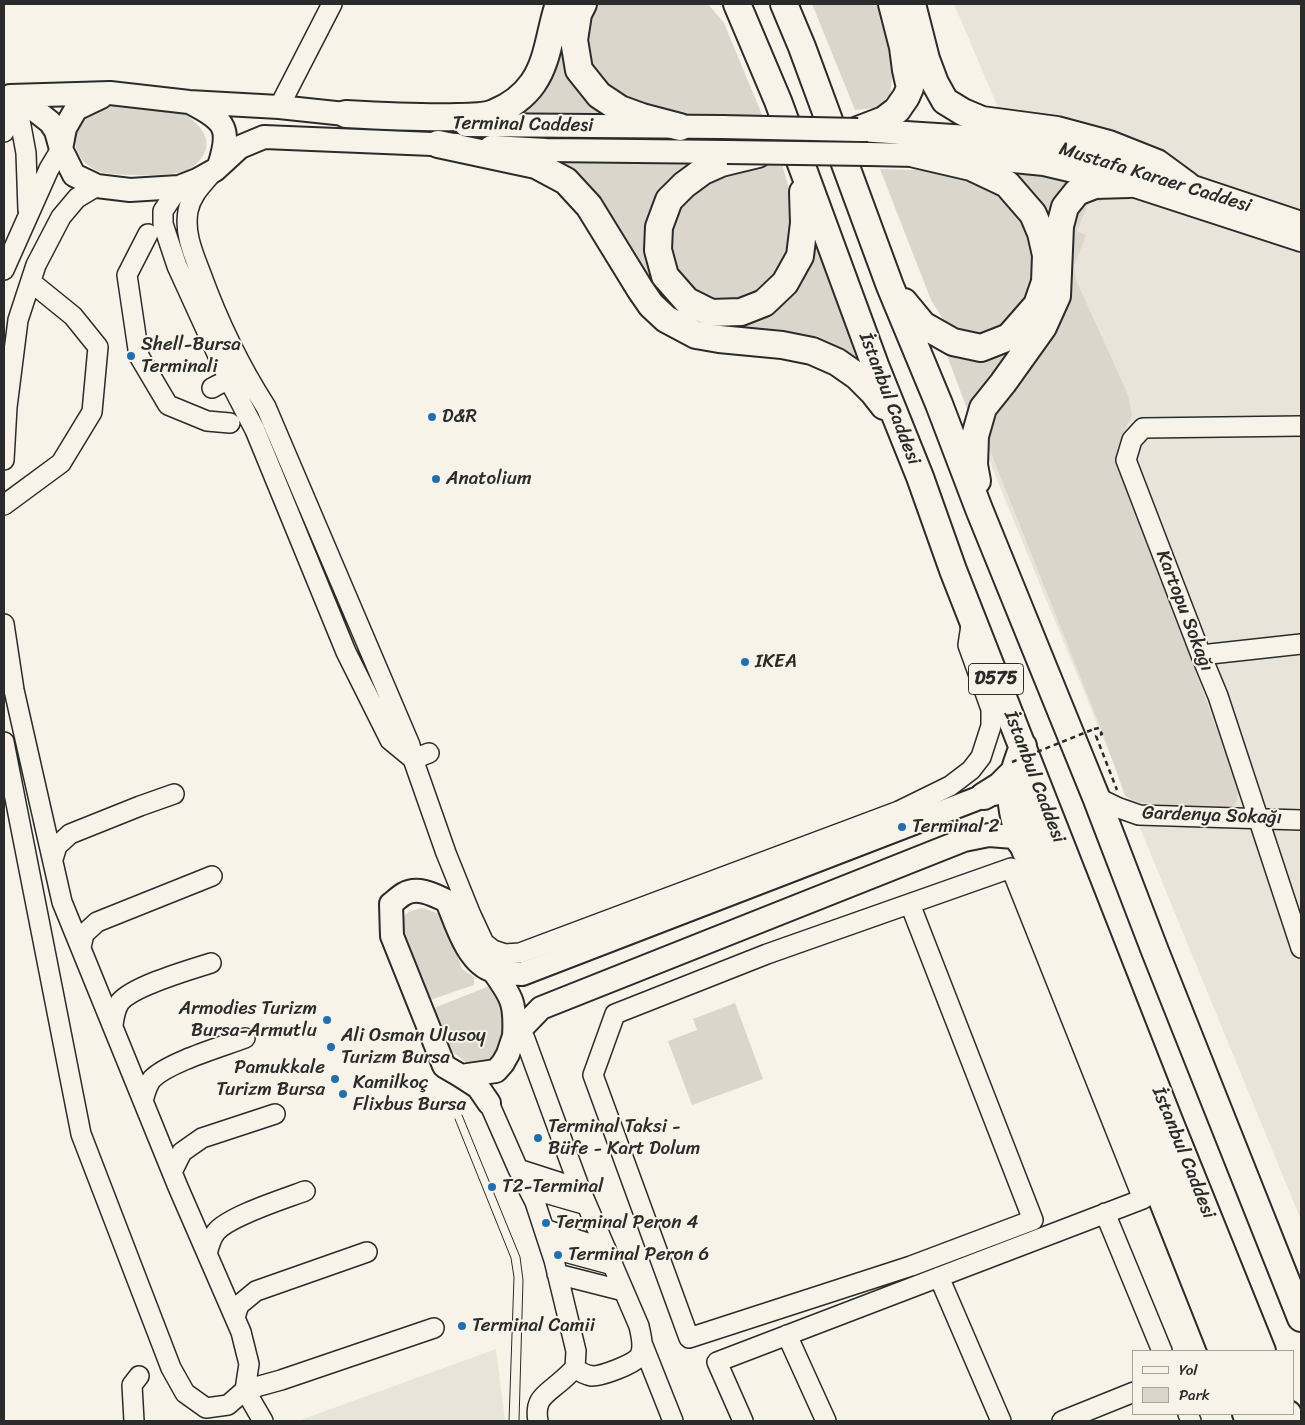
<!DOCTYPE html>
<html>
<head>
<meta charset="utf-8">
<style>
  body { margin:0 }
  #map { position:relative; width:1305px; height:1425px; overflow:hidden; background:#f7f3e8; font-family:Sriracha,sans-serif }
  canvas { display:block }
  .frame { position:absolute; inset:0; border:5px solid #2b2b2b; pointer-events:none }
  .legend { position:absolute; left:1132px; top:1350px; width:162px; height:65px; box-sizing:border-box; background:#f7f3e8; border:1px solid #a5a39c; margin:0; padding:6px 9px; list-style:none; font-size:15px; color:#2b2b2b }
  .legend li { display:flex; align-items:center; gap:10px; height:25px }
  .legend b { width:25px; border:1px solid #a5a39c }
</style>
</head>
<body>
<div id="map">
<canvas width="1305" height="1425"></canvas>
<div class="frame"></div>
<ul class="legend">
<li><b style="height:6px;background:#f7f3e8"></b>Yol</li>
<li><b style="height:14px;background:#dad6cc"></b>Park</li>
</ul>
</div>
<script>
const ctx = document.querySelector('canvas').getContext('2d');
ctx.lineJoin = 'round';
function paint(path, color) {
  ctx.fillStyle = color;
  ctx.fill(path, 'evenodd');
}
function stroke(path, color, width, dash) {
  ctx.strokeStyle = color;
  ctx.lineWidth = width;
  ctx.lineCap = dash ? 'butt' : 'round';
  ctx.setLineDash(dash || []);
  ctx.stroke(path);
}
function label(font, color, halo, rows, align = 'center') {
  ctx.font = font + ' Sriracha,sans-serif';
  ctx.lineWidth = 4;
  ctx.setLineDash([]);
  ctx.textBaseline = 'middle';
  ctx.strokeStyle = halo;
  ctx.fillStyle = color;
  for (const [text, x, y, turn = 0] of rows) {
    ctx.save();
    ctx.translate(x, y);
    ctx.rotate((+turn || 0) * Math.PI / 180);
    ctx.textAlign = isNaN(turn) ? turn : align;
    if (halo) ctx.strokeText(text, 0, 0);
    ctx.fillText(text, 0, 0);
    ctx.restore();
  }
}
paint(new Path2D(`
  M 954,4 L 1301,4 L 1301,1220 L 970,414 L 1064,263 Z
  M 496,1349 L 505,1421 L 298,1421 Z`), '#e8e4da');
paint(new Path2D(`
  M 594,4 L 708,4 L 724,23 L 763,117 L 726,117 L 676,113 L 641,105 L 604,86 L 587,66 L 581,38 Z
  M 812,4 L 880,4 L 885,25 L 893,71 L 890,95 L 875,108 L 855,110 Z
  M 568,32 L 622,120 L 503,117 L 559,33 Z
  M 107,104 L 184,114 C 200,124 216,141 200,160 C 197,163 193,167 188,170 C 175,177 116,176 101,172 C 87,168 76,156 75,142 C 75,133 79,119 86,114 C 92,109 101,107 107,104 Z
  M 550,158 L 707,159 L 685,174 L 650,269 L 730,320 L 813,236 L 870,370 L 843,352 L 819,339 L 795,334 L 763,332 L 696,323 L 678,313 L 660,296 Z
  M 782,164 L 795,210 L 787,267 L 767,294 L 718,307 L 668,273 L 669,219 L 682,199 L 707,180 L 745,165 Z
  M 989,164 L 1089,180 L 1053,229 Z
  M 880,169 L 945,171 L 979,179 L 1018,204 L 1038,248 L 1035,291 L 1001,329 L 977,335 L 959,330 L 943,319 L 931,300 Z
  M 1105,195 L 1101,202 L 1090,199 L 1077,231 L 1086,235 L 1074,266 L 1076,280 L 1128,395 L 1132,415 L 1117,448 L 1129,491 L 1238,787 L 1237,800 L 1232,807 L 1218,808 L 1182,807 L 1138,802 L 1125,796 L 1104,736 L 989,448 L 989,429 L 1071,232 L 1078,208 L 1086,197 Z
  M 942,342 L 1014,342 L 973,425 Z
  M 423,908 L 437,913 L 445,921 L 462,969 L 474,977 L 474,985 L 427,1001 L 399,931 C 402,914 407,911 423,908 Z
  M 492,985 L 501,993 L 510,1028 L 497,1051 L 491,1059 L 482,1063 L 466,1062 L 450,1050 L 434,1008 Z
  M 735,1003 L 763,1079 L 692,1105 L 668,1041 L 697,1030 L 693,1019 Z`), '#dad6cc');
const minor = new Path2D(`
  M 17,104 L 26,153 L 28,210
  M 279,107 L 332,4
  M 4,132 L 17,104
  M 212,173 C 202,185 191,195 188,211 C 184,233 193,253 201,274 C 218,321 239,365 266,407 L 410,745 L 413,759 L 429,753
  M 179,187 L 163,211 L 163,224 L 177,266 L 229,380 L 255,430 L 346,652 L 390,740 L 413,759 L 446,853 L 471,915 L 484,943 L 493,950 L 505,954 L 520,953 L 899,811 L 950,786 L 971,770 L 981,757 L 991,726 L 991,709 L 968,645 L 972,619
  M 148,234 L 127,275 L 139,356 L 168,405 L 207,421 L 230,423
  M 4,270 L 49,169 L 61,149
  M 212,388 C 222,382 229,380 240,381
  M 1301,426 L 1143,428 L 1132,440 L 1126,460 L 1201,655 L 1218,696 L 1301,948
  M 4,460 L 7,407 L 18,320 L 36,265 L 61,217 L 77,198 L 97,186
  M 4,505 L 61,463 L 92,412 L 98,347 L 73,316 L 31,282
  M 4,624 L 14,690 L 62,902 L 178,1187 L 241,1332 L 249,1364 L 245,1390 L 228,1405 L 206,1408 L 185,1393 L 171,1368 L 81,1134 L 4,742
  M 1201,655 L 1301,644
  M 1096,797 L 1119,808 L 1139,815 L 1301,820
  M 53,859 L 57,846 L 70,834 L 140,806 L 174,794
  M 81,947 L 84,934 L 97,922 L 212,876
  M 113,1025 C 114,1017 115,1009 120,1002 C 133,986 189,970 211,963
  M 514,1036 L 525,1039 L 580,1189 L 639,1326 C 641,1336 645,1348 639,1357 C 632,1365 602,1376 592,1376 C 585,1375 580,1372 575,1368
  M 143,1101 C 145,1094 147,1085 152,1079 C 169,1062 221,1047 245,1038
  M 489,1103 L 518,1169 L 535,1202 L 554,1260 L 576,1351 L 575,1368 C 570,1373 565,1378 560,1382 C 545,1395 534,1399 538,1421
  M 518,1169 L 580,1189
  M 172,1172 L 182,1152 L 202,1138 L 275,1114
  M 528,1188 L 587,1205
  M 1105,1213 L 1162,1351
  M 544,1229 L 606,1249
  M 550,1248 L 613,1265
  M 207,1254 C 209,1246 211,1238 216,1232 C 229,1216 284,1199 305,1191
  M 557,1274 L 624,1291
  M 939,1277 L 1001,1421
  M 235,1317 L 239,1305 L 256,1291 L 367,1252
  M 787,1335 L 826,1421
  M 642,1343 L 673,1421
  M 1188,1414 L 1191,1421
  M 134,1421 L 132,1385 L 139,1376
  M 263,1421 L 245,1390 L 281,1380 L 434,1328
  M 743,1421 L 717,1362 L 1143,1199 L 1011,868 L 767,954 L 615,1014 L 593,1075 L 689,1338 L 911,1266 L 1033,1220 L 910,904
  M 1062,1421 L 1134,1392`);
const major = new Path2D(`
  M 10,96 L 110,93 L 189,102 L 279,107 L 364,116
  M 4,99 L 36,111 L 50,122 L 56,131 L 61,149 L 74,175 L 97,186 L 130,190 L 179,187 L 197,180 L 215,170 L 240,147 L 264,137 L 456,145
  M 193,104 C 226,121 231,129 219,166
  M 466,125 L 722,127
  M 859,130 L 984,138 L 1067,150 L 1187,185 L 1301,223
  M 491,147 L 546,150 L 727,152
  M 61,149 L 65,128 L 76,109 L 101,97
  M 868,154 L 963,156 L 1044,164 L 1129,184 L 1301,240
  M 494,972 C 512,997 516,1004 514,1036
  M 461,1076 L 478,1087 L 489,1103
  M 1220,1351 L 1063,955 L 1026,852 L 1014,837 L 989,835 L 964,840 L 541,1008 L 514,1036 L 508,1054 L 503,1063 L 496,1071 L 461,1076 L 444,1066 L 392,936 L 391,904 C 395,901 400,896 404,894 C 418,886 434,895 447,901 C 456,923 468,965 494,971 C 502,974 513,973 522,974 L 984,796 L 1007,791 L 1014,793 L 1026,805 L 1038,827 L 1054,875 L 1118,1044 L 1242,1351
  M 1244,1414 L 1247,1421
  M 1266,1414 L 1269,1421`);
const highway = new Path2D(`
  M 583,4 L 578,14 L 574,40 L 579,70 L 599,95 L 620,109 L 642,117 L 680,127
  M 737,4 L 778,101 L 875,365 L 920,477 L 953,570 L 1170,1123 L 1262,1351
  M 784,4 L 802,47 L 890,286 L 939,404 L 979,509 L 1096,797 L 1155,951 L 1301,1318
  M 912,4 L 926,59 L 935,83 L 945,101 L 963,112 L 982,120 L 1057,130 L 1109,144 L 1157,163 L 1187,185
  M 346,114 C 383,116 420,118 457,117 C 467,117 485,117 494,113 C 509,107 524,96 533,83 C 549,60 550,29 559,4
  M 858,130 L 884,120 L 897,110 L 906,97 L 910,88 L 906,70 L 903,47 L 892,4
  M 438,144 L 536,165 L 566,181 L 589,206 L 640,289 L 651,305 L 666,319 L 696,335 L 719,339 L 782,345 L 812,351 L 837,362 L 857,376 L 873,392 L 884,406
  M 758,154 L 721,163 L 703,171 L 684,185 L 669,200 L 659,227 L 658,250 L 665,276 L 687,301 L 711,313 L 741,312 L 764,303 L 785,283 L 800,256 L 804,223 L 803,192
  M 904,302 L 923,325 L 953,342 L 981,348 L 1009,337 L 1037,305 L 1045,282 L 1046,255 L 1041,233 L 1033,214 L 1007,184 L 971,167 L 915,154
  M 977,481 L 974,465 L 975,436 L 983,408 L 1003,383 L 1043,327 L 1057,296 L 1060,226 L 1065,207 L 1077,192 L 1095,185 L 1129,184
  M 1023,746 C 1019,758 1013,771 1012,784 C 1009,807 1017,830 1026,852
  M 984,796 L 1000,786 L 1015,771
  M 1288,1414 L 1291,1421`);
stroke(minor, '#2b2b2b', 22);
stroke(major, '#2b2b2b', 26);
stroke(highway, '#2b2b2b', 30);
stroke(new Path2D(`
  M 1094,729 L 1099,728 L 1102,734 L 1096,736 L 1117,790`), '#2b2b2b', 2.5, [5, 4]);
stroke(minor, '#f7f3e8', 19);
stroke(major, '#f7f3e8', 22);
stroke(highway, '#f7f3e8', 26);
stroke(new Path2D(`
  M 462,1115 L 520,1257 L 523,1280 L 519,1421
  M 455,1119 L 511,1258 L 514,1277 L 509,1421`), '#2b2b2b', 1);
const majorBridge = new Path2D(`
  M 722,127 L 858,130
  M 727,152 L 868,154`);
stroke(majorBridge, '#2b2b2b', 26, []);
stroke(new Path2D(`
  M 1012,762 L 1094,729`), '#2b2b2b', 2.5, [5, 4]);
stroke(majorBridge, '#f7f3e8', 22);
for (const [x, y, r, color] of [
  [131,356,5,"#1f6fb2"],
  [432,417,5,"#1f6fb2"],
  [436,479,5,"#1f6fb2"],
  [745,662,5,"#1f6fb2"],
  [902,827,5,"#1f6fb2"],
  [327,1020,5,"#1f6fb2"],
  [331,1047,5,"#1f6fb2"],
  [335,1079,5,"#1f6fb2"],
  [343,1094,5,"#1f6fb2"],
  [538,1138,5,"#1f6fb2"],
  [492,1187,5,"#1f6fb2"],
  [546,1223,5,"#1f6fb2"],
  [558,1255,5,"#1f6fb2"],
  [462,1326,5,"#1f6fb2"]
]) {
  const dot = new Path2D();
  dot.arc(x, y, r, 0, 2 * Math.PI);
  ctx.fillStyle = color;
  ctx.fill(dot);
  stroke(dot, '#f7f3e8', 2);
}
for (const [x, y, w] of [
  [996,679,55]
]) {
  const box = new Path2D();
  box.roundRect(x - w / 2, y - 15.5, w, 31, 4);
  ctx.fillStyle = '#f7f3e8';
  ctx.fill(box);
  stroke(box, '#2b2b2b', 1);
}
label('bold 18px', '#2b2b2b', null, [
  ["D575",996,679]
]);
label('19px', '#2b2b2b', '#f7f3e8', [
  ["Terminal Caddesi",523,125,1],
  ["Mustafa Karaer Caddesi",1155,178,17],
  ["İstanbul Caddesi",889,399,69],
  ["Kartopu Sokağı",1184,611,69],
  ["İstanbul Caddesi",1034,777,69],
  ["Gardenya Sokağı",1212,816,2],
  ["İstanbul Caddesi",1183,1153,68]
]);
label('19px', '#2b2b2b', '#f7f3e8', [
  ["Shell-Bursa",141,345],
  ["Terminali",141,367],
  ["D&R",442,417],
  ["Anatolium",446,479],
  ["IKEA",755,662],
  ["Terminal 2",912,827],
  ["Armodies Turizm",317,1009,"right"],
  ["Bursa-Armutlu",317,1031,"right"],
  ["Ali Osman Ulusoy",341,1036],
  ["Turizm Bursa",341,1058],
  ["Pamukkale",325,1068,"right"],
  ["Turizm Bursa",325,1090,"right"],
  ["Kamilkoç",353,1083],
  ["Flixbus Bursa",353,1105],
  ["Terminal Taksi -",548,1127],
  ["Büfe - Kart Dolum",548,1149],
  ["T2-Terminal",502,1187],
  ["Terminal Peron 4",556,1223],
  ["Terminal Peron 6",568,1255],
  ["Terminal Camii",472,1326]
], 'left');
</script>
</body>
</html>
